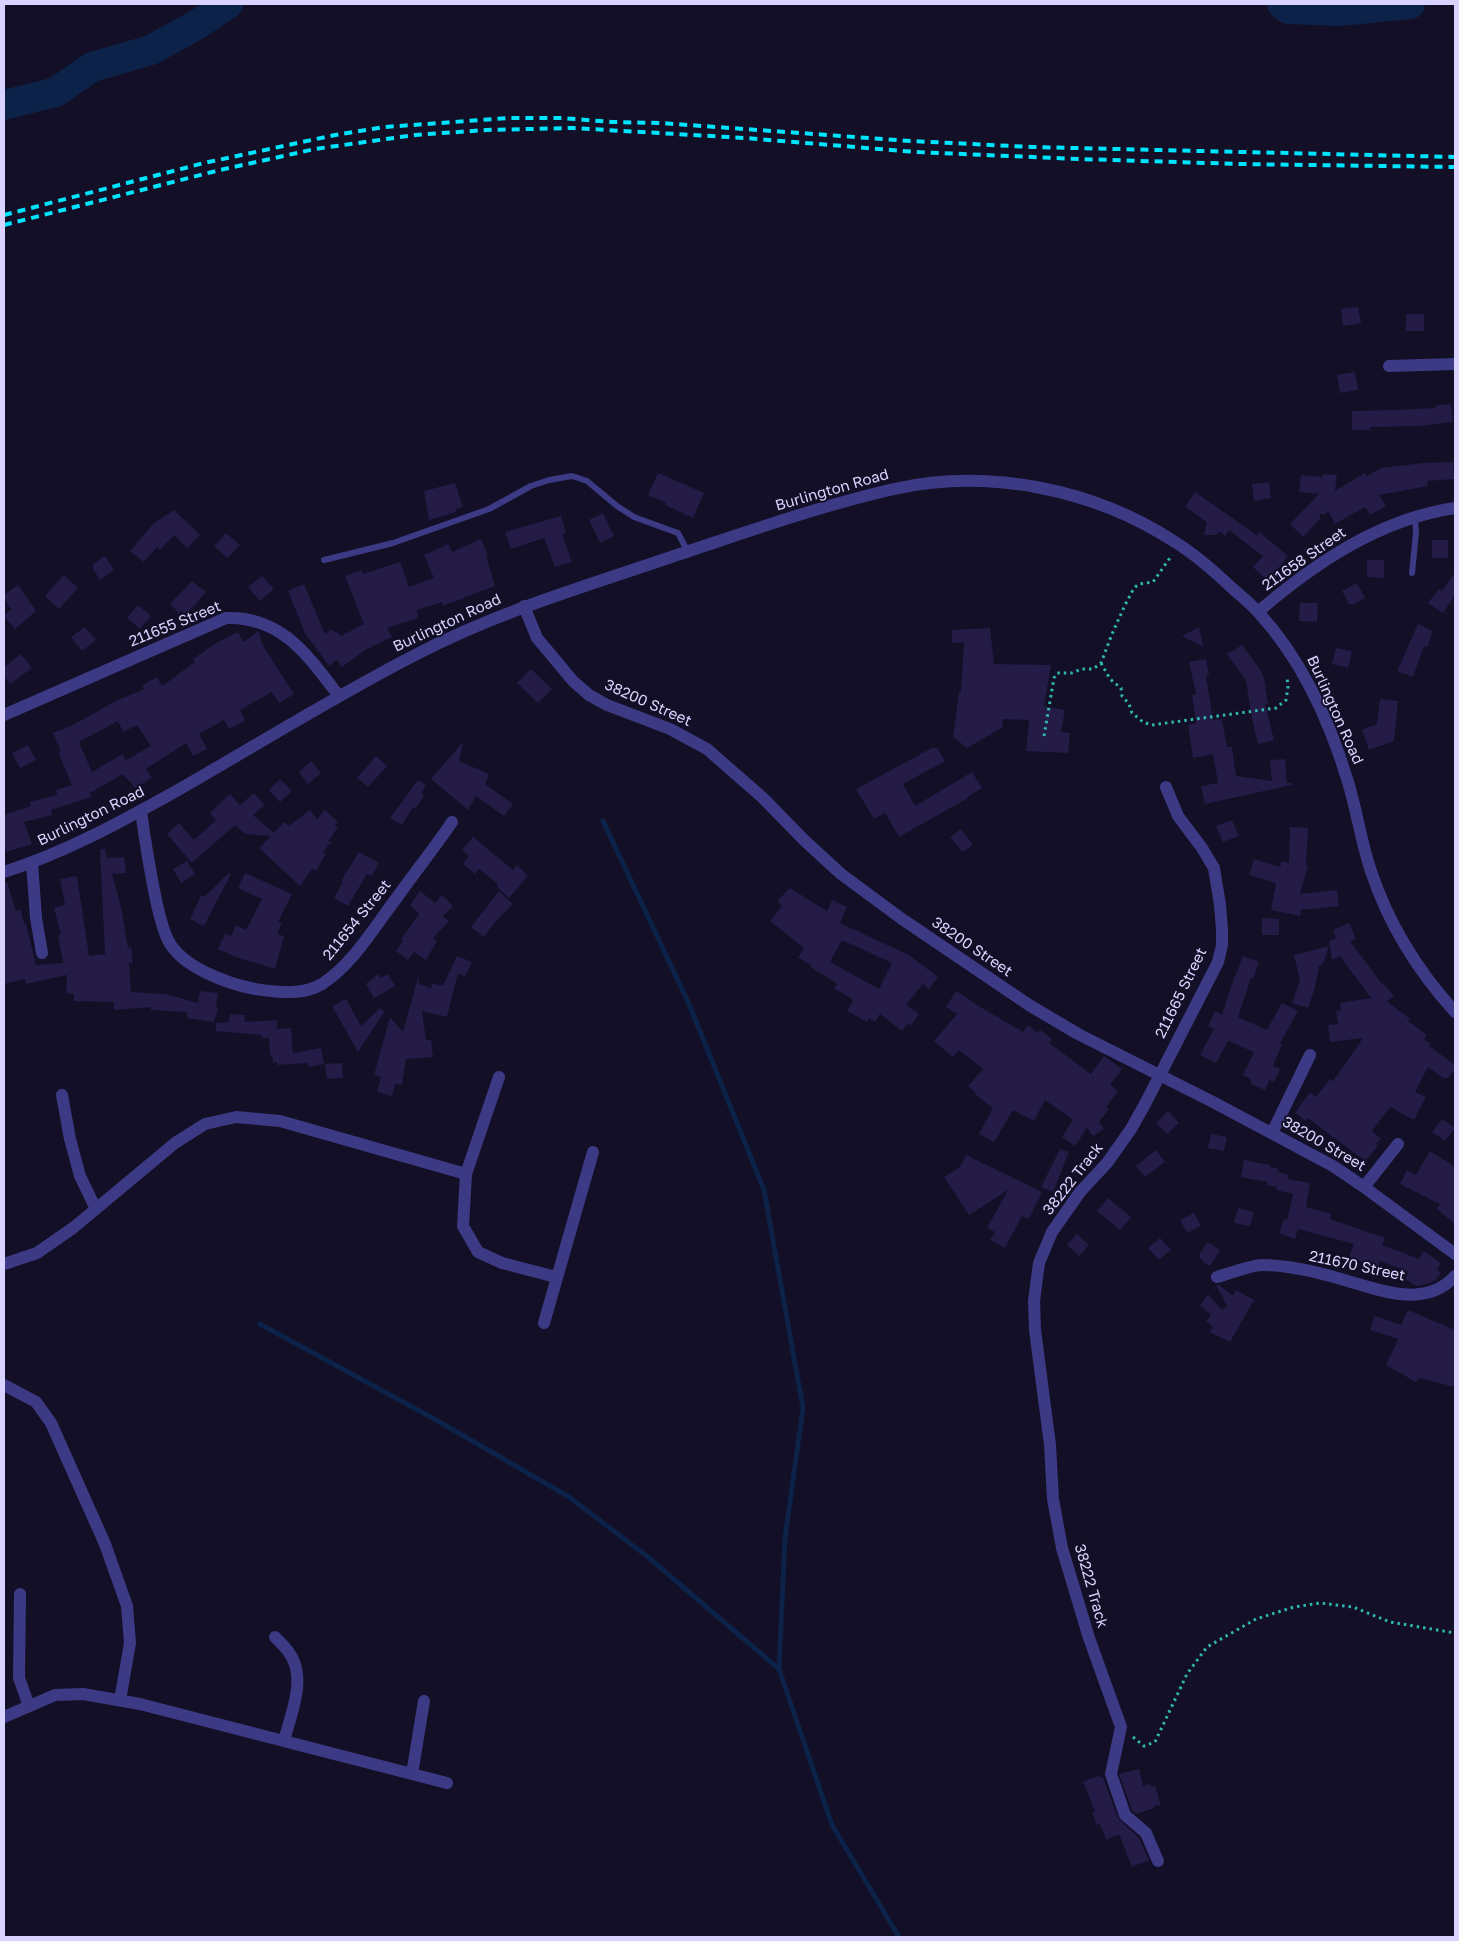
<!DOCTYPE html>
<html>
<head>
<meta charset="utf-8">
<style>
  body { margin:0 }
  #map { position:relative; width:1459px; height:1941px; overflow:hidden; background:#130f26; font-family:"Golos Text",sans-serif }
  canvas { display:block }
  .frame { position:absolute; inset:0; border:5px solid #d9d4ff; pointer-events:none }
</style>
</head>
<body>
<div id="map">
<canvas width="1459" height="1941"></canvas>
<div class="frame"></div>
</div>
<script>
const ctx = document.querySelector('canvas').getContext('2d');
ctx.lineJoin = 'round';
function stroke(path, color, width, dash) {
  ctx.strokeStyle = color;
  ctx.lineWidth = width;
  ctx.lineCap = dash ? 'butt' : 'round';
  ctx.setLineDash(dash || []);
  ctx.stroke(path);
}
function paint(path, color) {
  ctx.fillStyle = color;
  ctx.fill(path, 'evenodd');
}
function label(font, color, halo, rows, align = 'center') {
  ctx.font = font + ' "Golos Text",sans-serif';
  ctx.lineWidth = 4;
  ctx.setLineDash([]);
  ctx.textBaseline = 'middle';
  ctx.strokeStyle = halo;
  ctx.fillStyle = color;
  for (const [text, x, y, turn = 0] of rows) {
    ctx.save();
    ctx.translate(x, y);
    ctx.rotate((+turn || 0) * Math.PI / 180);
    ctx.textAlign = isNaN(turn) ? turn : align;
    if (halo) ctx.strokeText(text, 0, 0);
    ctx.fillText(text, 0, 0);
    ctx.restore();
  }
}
stroke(new Path2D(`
  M 603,821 L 689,1004 L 764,1190 L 803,1408 L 785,1538 L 779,1669 L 832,1825 L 899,1937
  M 260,1324 L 438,1421 L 569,1497 L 648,1557 L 779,1669`), '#0c2248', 5);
stroke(new Path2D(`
  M 1282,4 L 1288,9 L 1340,11 L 1410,4
  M 4,105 L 56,92 L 92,67 L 151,50 L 198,24 L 228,4`), '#0c2248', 30);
paint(new Path2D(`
  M 1358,307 L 1361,323 L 1343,326 L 1341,309 Z
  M 1406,314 L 1424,314 L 1424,331 L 1406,331 Z
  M 1355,372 L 1358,390 L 1340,393 L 1337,375 Z
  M 1451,404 L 1453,422 L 1419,426 L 1370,427 L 1370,430 L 1352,430 L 1352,411 L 1393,410 L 1435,408 L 1435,406 Z
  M 1453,462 L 1454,479 L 1427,481 L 1428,486 L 1379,495 L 1386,506 L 1370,515 L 1365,507 L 1335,524 L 1328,511 L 1326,514 L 1320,514 L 1320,519 L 1303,537 L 1290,524 L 1319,494 L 1299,492 L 1301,475 L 1322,477 L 1323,474 L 1337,475 L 1335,491 L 1365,473 L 1367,476 L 1381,468 L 1423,463 Z
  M 658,473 L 704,493 L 693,518 L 665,505 L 666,503 L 648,495 Z
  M 1269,482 L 1271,498 L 1254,501 L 1252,484 Z
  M 455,483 L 463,507 L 456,509 L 456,512 L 429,520 L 424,491 Z
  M 1195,492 L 1258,536 L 1258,531 L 1288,556 L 1268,581 L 1253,567 L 1263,556 L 1229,530 L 1225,536 L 1220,532 L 1215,535 L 1204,535 L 1207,522 L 1185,507 Z
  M 174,510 L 200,535 L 187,548 L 174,535 L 160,550 L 157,547 L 144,562 L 130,551 L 154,523 Z
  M 603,513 L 614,536 L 600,543 L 589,520 Z
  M 561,516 L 566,533 L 562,534 L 572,562 L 555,567 L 544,538 L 511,549 L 505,532 Z
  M 226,533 L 240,545 L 227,558 L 214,546 Z
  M 481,539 L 488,555 L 486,556 L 495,586 L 443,606 L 442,602 L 417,610 L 418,618 L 387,628 L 392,637 L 367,649 L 342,667 L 337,660 L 329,666 L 305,633 L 288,591 L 304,584 L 325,634 L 332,629 L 335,633 L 337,632 L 341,636 L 364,624 L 345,576 L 362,570 L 363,574 L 400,562 L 409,587 L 434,578 L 424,555 L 448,544 L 452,552 Z
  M 1432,540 L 1448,540 L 1448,558 L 1432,558 Z
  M 105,556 L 114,570 L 100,580 L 93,569 L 93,564 Z
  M 1367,560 L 1384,560 L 1384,578 L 1367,577 Z
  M 1455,572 L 1455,595 L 1443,613 L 1428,603 L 1439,589 L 1442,591 Z
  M 64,575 L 78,588 L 59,609 L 45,596 Z
  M 262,576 L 274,589 L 260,601 L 248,587 Z
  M 192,581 L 206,592 L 186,615 L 181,611 L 179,613 L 170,604 Z
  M 1357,583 L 1365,598 L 1354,604 L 1349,604 L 1342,591 Z
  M 18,585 L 36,611 L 15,629 L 4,616 L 11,609 L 4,598 L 4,595 Z
  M 1300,603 L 1318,603 L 1317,622 L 1299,621 Z
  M 138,605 L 151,616 L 140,629 L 127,618 Z
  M 1418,624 L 1433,631 L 1427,647 L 1424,646 L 1413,677 L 1397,671 Z
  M 85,627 L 96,640 L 82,651 L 71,637 Z
  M 1199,627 L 1203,647 L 1182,636 Z
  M 990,628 L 994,664 L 1051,665 L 1044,706 L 1065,710 L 1061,732 L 1070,733 L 1068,753 L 1026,751 L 1029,720 L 1003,719 L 1002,728 L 967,748 L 953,737 L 959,692 L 961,692 L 964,642 L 952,643 L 952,630 Z
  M 259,631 L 262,644 L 294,694 L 279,703 L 272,692 L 240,710 L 245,721 L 229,729 L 224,720 L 199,734 L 207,749 L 193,756 L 186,743 L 146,769 L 152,778 L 135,788 L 123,774 L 90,793 L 91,797 L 51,810 L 52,815 L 24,822 L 32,844 L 6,852 L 4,845 L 4,815 L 31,806 L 30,802 L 57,795 L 56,790 L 72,785 L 58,752 L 61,751 L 53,733 L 73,725 L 114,702 L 144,689 L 142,685 L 157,677 L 162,686 L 195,662 L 193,659 L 216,643 L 238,632 L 243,642 ZM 118,721 L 123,732 L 137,725 L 151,746 L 126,760 L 122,754 L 92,772 L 79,742 Z
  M 1242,645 L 1260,669 L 1264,678 L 1268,704 L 1265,704 L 1274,740 L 1258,744 L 1251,714 L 1246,680 L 1227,654 Z
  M 1336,648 L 1352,651 L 1348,668 L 1332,664 Z
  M 21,654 L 32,668 L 10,684 L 4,676 L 4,667 Z
  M 1206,659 L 1209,675 L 1206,676 L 1213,720 L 1222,719 L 1227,747 L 1232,747 L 1236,776 L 1272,781 L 1270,760 L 1285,759 L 1287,783 L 1292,783 L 1292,785 L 1205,804 L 1201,786 L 1218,783 L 1213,754 L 1193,758 L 1188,725 L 1196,723 L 1192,695 L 1196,694 L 1189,662 Z
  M 531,669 L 552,689 L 538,703 L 517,683 Z
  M 1380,699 L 1398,701 L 1394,741 L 1369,750 L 1362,730 L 1377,724 Z
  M 463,742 L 459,761 L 489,774 L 485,784 L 513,804 L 504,816 L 476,796 L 468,810 L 431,779 Z
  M 28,745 L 36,760 L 20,768 L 12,753 Z
  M 932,748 L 937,748 L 945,761 L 903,784 L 915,806 L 972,772 L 982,788 L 967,797 L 968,798 L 899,837 L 885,813 L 874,819 L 856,789 Z
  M 376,756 L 387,766 L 368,787 L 357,778 Z
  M 311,761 L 321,773 L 308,784 L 299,772 Z
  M 280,779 L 292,791 L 280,802 L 269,790 Z
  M 418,780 L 426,785 L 421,793 L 424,796 L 415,809 L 413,807 L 402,825 L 390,818 Z
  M 254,793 L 265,805 L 253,815 L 274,833 L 284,822 L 289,826 L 310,810 L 317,819 L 325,810 L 338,822 L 335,825 L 338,827 L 328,841 L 331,842 L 323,852 L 326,854 L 316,871 L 312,868 L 300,886 L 259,848 L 271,836 L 246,834 L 235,825 L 192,863 L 167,834 L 179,823 L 194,840 L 216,820 L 210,813 L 230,794 L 240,805 Z
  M 1232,820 L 1239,836 L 1223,842 L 1216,826 Z
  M 1290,827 L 1308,828 L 1306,866 L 1308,866 L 1300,894 L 1337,890 L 1339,906 L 1301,910 L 1300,916 L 1271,910 L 1276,883 L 1249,875 L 1254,859 L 1280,867 L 1282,861 L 1289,863 Z
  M 961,829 L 973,845 L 962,852 L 950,837 Z
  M 473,837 L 513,870 L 517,865 L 528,876 L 509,898 L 497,887 L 498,885 L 493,880 L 479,869 L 475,874 L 463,864 L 469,856 L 462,850 Z
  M 105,849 L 108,861 L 108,858 L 124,857 L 126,873 L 112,874 L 121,907 L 128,948 L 131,947 L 133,963 L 129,963 L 131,992 L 166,994 L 198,1003 L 200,991 L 218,993 L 216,1007 L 218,1008 L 214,1022 L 187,1018 L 187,1012 L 151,1010 L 151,1007 L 114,1010 L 114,1002 L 74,1001 L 74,994 L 66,993 L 67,975 L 26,984 L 25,979 L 4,984 L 4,883 L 7,882 L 16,911 L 20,909 L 25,925 L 26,924 L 36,965 L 63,963 L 58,935 L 61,934 L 54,908 L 65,905 L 60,879 L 77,876 L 89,956 L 105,954 L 100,850 Z
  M 359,852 L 379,863 L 372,876 L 367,874 L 348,906 L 334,898 L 343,882 L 341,881 Z
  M 187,861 L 195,874 L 181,883 L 173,869 Z
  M 229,873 L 231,874 L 204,926 L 190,919 L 201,896 L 205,896 Z
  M 245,873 L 292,894 L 278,922 L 282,923 L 277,934 L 284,936 L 275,969 L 236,957 L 218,949 L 225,934 L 231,936 L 236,925 L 246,930 L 262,899 L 238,888 Z
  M 790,888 L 827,911 L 832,900 L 847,907 L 840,923 L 909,955 L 938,977 L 929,989 L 923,984 L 906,1005 L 919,1014 L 911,1025 L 908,1023 L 902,1031 L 880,1014 L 875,1022 L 869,1018 L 867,1022 L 847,1011 L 853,1000 L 834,988 L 837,984 L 832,980 L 810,967 L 811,965 L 798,958 L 804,948 L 770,921 L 782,906 L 777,901 ZM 842,940 L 892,963 L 879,989 L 830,962 Z
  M 420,891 L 435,903 L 442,895 L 453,906 L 443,916 L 449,921 L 433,938 L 437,941 L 426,960 L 414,952 L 408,960 L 396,951 L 403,941 L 401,940 L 403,937 L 419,914 L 410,905 Z
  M 499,891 L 513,904 L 495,922 L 484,937 L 471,927 Z
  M 1262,918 L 1279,919 L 1279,935 L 1262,935 Z
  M 1349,923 L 1356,939 L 1350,941 L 1382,984 L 1383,983 L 1394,996 L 1387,1001 L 1410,1019 L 1408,1021 L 1427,1035 L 1424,1039 L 1431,1044 L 1429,1046 L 1455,1065 L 1455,1069 L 1448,1078 L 1443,1078 L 1428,1067 L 1415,1092 L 1426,1097 L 1414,1120 L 1390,1107 L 1372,1131 L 1381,1139 L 1376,1144 L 1378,1146 L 1365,1161 L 1308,1118 L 1306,1121 L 1295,1113 L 1310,1092 L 1316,1097 L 1330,1079 L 1333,1081 L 1363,1038 L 1330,1042 L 1328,1025 L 1338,1024 L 1336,1011 L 1341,1010 L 1340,1003 L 1371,998 L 1340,956 L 1332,960 L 1329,941 L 1336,938 L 1333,930 Z
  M 1329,946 L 1323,964 L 1319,966 L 1315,987 L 1308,1008 L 1292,1003 L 1300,980 L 1294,955 Z
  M 457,956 L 472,962 L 465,977 L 458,973 L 447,1017 L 422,1011 L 426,1040 L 431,1040 L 433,1057 L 406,1059 L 402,1085 L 395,1084 L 392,1096 L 377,1092 L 381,1077 L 374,1075 L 390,1017 L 403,1032 L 418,978 L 419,984 L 431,988 L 432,983 L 443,986 Z
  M 1243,956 L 1259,962 L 1253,979 L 1251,978 L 1238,1017 L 1267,1030 L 1282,1003 L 1298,1011 L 1280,1043 L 1282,1044 L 1273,1066 L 1280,1069 L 1274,1082 L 1269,1080 L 1265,1090 L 1250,1084 L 1252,1080 L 1243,1075 L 1254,1052 L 1228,1041 L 1216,1063 L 1200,1055 L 1214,1029 L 1208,1026 L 1215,1011 L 1222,1015 L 1232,984 Z
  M 378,974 L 380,978 L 388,974 L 395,986 L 374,998 L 366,984 Z
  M 956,991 L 982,1008 L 1023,1032 L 1028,1025 L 1038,1033 L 1040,1030 L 1052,1039 L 1049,1043 L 1091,1074 L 1104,1056 L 1122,1069 L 1110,1085 L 1118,1091 L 1106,1107 L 1109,1109 L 1099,1122 L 1104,1129 L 1093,1136 L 1087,1128 L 1075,1146 L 1062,1137 L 1073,1120 L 1045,1100 L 1034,1121 L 1013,1110 L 994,1142 L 979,1134 L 993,1108 L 975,1094 L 976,1093 L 968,1086 L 983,1069 L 959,1050 L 953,1057 L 934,1041 L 957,1014 L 946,1007 Z
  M 346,999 L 361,1026 L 380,1008 L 384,1012 L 358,1052 L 332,1006 Z
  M 230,1014 L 245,1015 L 244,1022 L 277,1020 L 277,1029 L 291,1028 L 293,1053 L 321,1048 L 324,1064 L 309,1067 L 308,1063 L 277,1065 L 277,1062 L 273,1062 L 272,1055 L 270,1056 L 269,1038 L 262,1038 L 262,1035 L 216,1031 L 216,1023 L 229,1022 Z
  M 342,1063 L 343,1078 L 327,1079 L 325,1064 Z
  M 1168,1111 L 1179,1123 L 1167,1134 L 1156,1123 Z
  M 1442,1119 L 1455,1128 L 1445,1141 L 1432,1132 Z
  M 1211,1134 L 1227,1137 L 1224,1151 L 1208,1148 Z
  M 1060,1149 L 1069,1152 L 1053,1192 L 1041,1187 Z
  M 1156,1150 L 1165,1162 L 1145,1177 L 1136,1166 Z
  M 1430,1151 L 1455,1167 L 1455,1224 L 1437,1209 L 1440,1204 L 1400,1184 L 1407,1170 L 1416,1175 Z
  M 966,1155 L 1042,1192 L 1029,1219 L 1022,1216 L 1005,1248 L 990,1240 L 995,1232 L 987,1228 L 1008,1190 L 969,1215 L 944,1177 L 960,1167 Z
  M 1244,1160 L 1270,1165 L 1270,1167 L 1279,1169 L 1278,1172 L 1289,1175 L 1288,1179 L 1310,1183 L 1306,1207 L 1331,1214 L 1330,1219 L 1385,1238 L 1382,1245 L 1419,1259 L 1424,1251 L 1441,1263 L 1437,1269 L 1441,1273 L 1436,1280 L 1427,1284 L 1416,1286 L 1405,1279 L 1409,1272 L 1380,1261 L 1378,1267 L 1349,1257 L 1354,1244 L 1298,1229 L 1295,1239 L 1279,1233 L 1284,1219 L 1287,1220 L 1293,1194 L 1276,1190 L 1277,1187 L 1267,1185 L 1267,1182 L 1241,1177 Z
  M 1108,1198 L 1131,1217 L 1120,1230 L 1097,1211 Z
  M 1238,1208 L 1254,1212 L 1250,1226 L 1234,1223 Z
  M 1194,1213 L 1201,1226 L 1187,1233 L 1180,1220 Z
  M 1077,1234 L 1089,1245 L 1079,1256 L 1067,1245 Z
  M 1160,1238 L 1171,1250 L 1159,1260 L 1148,1248 Z
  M 1208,1242 L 1220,1250 L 1210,1266 L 1203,1262 L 1200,1257 L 1200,1253 Z
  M 1216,1285 L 1219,1285 L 1233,1296 L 1236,1290 L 1254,1300 L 1230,1342 L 1210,1332 L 1213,1327 L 1206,1321 L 1211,1315 L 1200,1305 L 1208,1294 L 1222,1310 L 1227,1306 Z
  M 1408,1310 L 1455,1330 L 1455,1387 L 1419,1378 L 1416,1382 L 1386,1365 L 1398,1339 L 1370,1330 L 1375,1316 L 1401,1325 Z
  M 1139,1769 L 1143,1786 L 1151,1784 L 1151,1787 L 1155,1785 L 1161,1805 L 1154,1806 L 1154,1808 L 1136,1814 L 1132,1810 L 1119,1774 Z
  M 1100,1775 L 1101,1778 L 1103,1777 L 1118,1818 L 1139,1838 L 1149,1860 L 1132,1867 L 1119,1834 L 1106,1840 L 1100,1824 L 1097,1825 L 1092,1812 L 1095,1811 L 1083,1782 Z`), '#241b47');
stroke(new Path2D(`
  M 1101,663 L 1110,679 L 1121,688 L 1122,696 L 1129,704 L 1132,713 L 1143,722 L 1152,725 L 1276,708 L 1286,700 L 1288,687 L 1287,677
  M 1044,736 L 1054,678 L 1057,673 L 1072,673 L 1081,669 L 1093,669 L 1101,663 L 1112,634 L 1125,605 L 1134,588 L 1139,584 L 1153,582 L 1172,555
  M 1133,1737 L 1144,1746 L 1155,1742 L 1187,1674 L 1207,1647 L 1256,1619 L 1294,1607 L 1320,1603 L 1353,1607 L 1390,1622 L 1455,1633`), '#2fb8b0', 3, [2.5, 4]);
stroke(new Path2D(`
  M 324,560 L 393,543 L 489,509 L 531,486 L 549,480 L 572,476 L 587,481 L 617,506 L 634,517 L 678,533 L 688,552
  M 1412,573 L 1416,533 L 1415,518`), '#3d3a85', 6);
stroke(new Path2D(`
  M 1389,366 L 1455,364
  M 524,606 L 537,638 L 573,681 L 589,695 L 607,705 L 670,729 L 707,749 L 763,798 L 804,840 L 841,874 L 902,919 L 1029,1005 L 1078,1034 L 1213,1102 L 1333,1166 L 1364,1187 L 1455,1254
  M 1259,611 C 1315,563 1380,519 1455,508
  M 4,715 L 226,618 C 282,616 308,656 339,696
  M 141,811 C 145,841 150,871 156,900 C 159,914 162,928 168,940 C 181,967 228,984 255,989 C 277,992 302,996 322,984 C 354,963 375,926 398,896 C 416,871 435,847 452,822
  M 32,863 L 36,918 L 42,953
  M 4,872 C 65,853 122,821 178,790 C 257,745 335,696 417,654 C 499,611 587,586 674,556 C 747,532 819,506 894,489 C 989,468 1094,489 1175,542 C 1196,555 1214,571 1232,588 C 1241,596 1251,604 1259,613 C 1302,660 1330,722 1348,782 C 1357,811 1361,842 1371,871 C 1388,923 1418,971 1455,1012
  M 499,1077 L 466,1174 L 463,1226 L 478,1252 L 502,1263 L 556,1277
  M 62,1095 L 70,1139 L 80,1176 L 96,1209
  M 1272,1133 L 1310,1055
  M 1364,1187 L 1398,1144
  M 4,1264 L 37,1253 L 73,1228 L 175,1143 L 205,1124 L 236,1117 L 280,1121 L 466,1174
  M 1217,1277 C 1228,1274 1252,1265 1262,1265 C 1286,1265 1317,1272 1341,1279 C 1377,1289 1425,1310 1455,1276
  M 544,1323 L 593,1152
  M 4,1385 L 36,1402 L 51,1423 L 105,1544 L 127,1606 L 130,1643 L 120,1700
  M 20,1594 L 19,1678 L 29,1706
  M 275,1637 C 279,1641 284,1646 288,1651 C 308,1677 291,1713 284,1741
  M 4,1717 L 55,1695 L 83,1694 L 140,1704 L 447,1783
  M 412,1774 L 424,1701
  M 1158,1861 L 1146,1833 L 1125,1815 L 1111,1774 L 1121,1727 L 1089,1638 L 1062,1548 L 1053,1499 L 1050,1445 L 1035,1330 L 1034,1301 L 1039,1263 L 1052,1232 L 1080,1192 L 1107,1163 L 1131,1129 L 1145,1104 L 1218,962 L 1222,945 L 1222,930 L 1220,905 L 1214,868 L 1202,848 L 1178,816 L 1166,787`), '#3d3a85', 12);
stroke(new Path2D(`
  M 4,215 L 204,163 L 335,135 L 385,127 L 509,118 L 562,118 L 612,122 L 661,123 L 911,141 L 1032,147 L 1455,157
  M 4,225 L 220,170 L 315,149 L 415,135 L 486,130 L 572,128 L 745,138 L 916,152 L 1079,159 L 1239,164 L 1455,167`), '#00e5ff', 4, [8, 6]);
label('15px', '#d9d4ff', '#130f26', [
  ["Burlington Road",832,490,-16],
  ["211658 Street",1304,559,-35],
  ["Burlington Road",447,623,-25],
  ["211655 Street",175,624,-22],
  ["38200 Street",648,703,24],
  ["Burlington Road",1335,710,66],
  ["Burlington Road",91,816,-26],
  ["211654 Street",357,920,-51],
  ["38200 Street",972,947,34],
  ["211665 Street",1181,993,-64],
  ["38200 Street",1324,1144,30],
  ["38222 Track",1073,1179,-52],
  ["211670 Street",1357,1266,12],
  ["38222 Track",1091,1586,74]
]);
</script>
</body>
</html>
